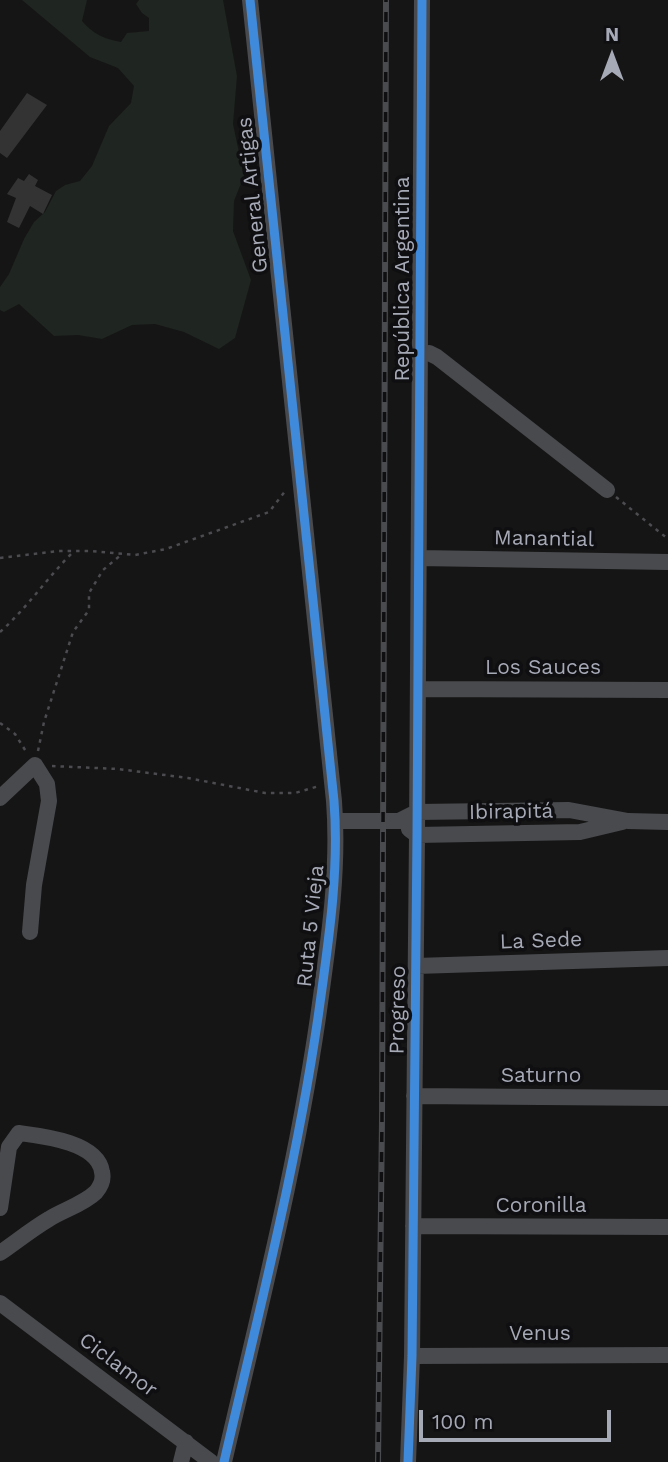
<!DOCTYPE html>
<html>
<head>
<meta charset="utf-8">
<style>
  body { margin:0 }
  #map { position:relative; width:668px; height:1462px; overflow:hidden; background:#151515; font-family:"Work Sans",sans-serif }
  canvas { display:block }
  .north { position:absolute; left:577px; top:21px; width:70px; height:70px; -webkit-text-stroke:5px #0f0f11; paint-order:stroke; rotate:0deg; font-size:19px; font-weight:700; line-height:28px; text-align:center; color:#a6a9b6 }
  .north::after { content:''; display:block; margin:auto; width:24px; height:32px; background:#a6a9b6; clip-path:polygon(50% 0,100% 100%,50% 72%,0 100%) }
  .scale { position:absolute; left:419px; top:1410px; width:192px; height:32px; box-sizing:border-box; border:4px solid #a6a9b6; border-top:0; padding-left:9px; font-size:21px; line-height:24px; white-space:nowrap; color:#a6a9b6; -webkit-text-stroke:5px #0f0f11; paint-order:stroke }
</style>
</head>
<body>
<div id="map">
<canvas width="668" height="1462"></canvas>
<div class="north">N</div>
<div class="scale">100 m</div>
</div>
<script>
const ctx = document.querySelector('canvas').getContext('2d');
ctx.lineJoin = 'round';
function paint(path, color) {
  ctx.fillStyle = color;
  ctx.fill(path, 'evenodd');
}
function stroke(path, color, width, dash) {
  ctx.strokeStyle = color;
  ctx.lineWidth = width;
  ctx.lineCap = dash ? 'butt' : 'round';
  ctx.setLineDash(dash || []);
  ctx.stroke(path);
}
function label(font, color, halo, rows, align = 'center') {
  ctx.font = font + ' "Work Sans",sans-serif';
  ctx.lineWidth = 7;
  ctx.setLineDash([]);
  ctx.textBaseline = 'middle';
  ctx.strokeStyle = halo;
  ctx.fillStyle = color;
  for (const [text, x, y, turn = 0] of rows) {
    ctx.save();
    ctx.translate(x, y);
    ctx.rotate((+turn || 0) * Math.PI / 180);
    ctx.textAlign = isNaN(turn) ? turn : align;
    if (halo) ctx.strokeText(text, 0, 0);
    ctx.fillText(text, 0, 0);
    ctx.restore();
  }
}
paint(new Path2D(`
  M 22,0 L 87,0 L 82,21 C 93,34 104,39 121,42 L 127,33 L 149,31 L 149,18 L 142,13 L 136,4 L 139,0 L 223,0 L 237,76 L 233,124 L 244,176 L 234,201 L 233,231 L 251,280 L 235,338 L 219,349 L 184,332 L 155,324 L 132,325 L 102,339 L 78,335 L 54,336 L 19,304 L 4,312 L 0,310 L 0,287 L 9,274 L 24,239 L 34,222 L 45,212 L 56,191 L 65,185 L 80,181 L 92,166 L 109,126 L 131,103 L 134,86 L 118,68 L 90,57 Z`), '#1f2520');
paint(new Path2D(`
  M 27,93 L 47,105 L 7,158 L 0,153 L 0,131 Z
  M 29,174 L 38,180 L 35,186 L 52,195 L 43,214 L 30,206 L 19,228 L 7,222 L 16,198 L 7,194 L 18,178 L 24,181 Z`), '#333334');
stroke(new Path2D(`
  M 616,497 L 668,539
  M 0,558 L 59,551 L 91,551 L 135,555 L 166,549 L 269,512 L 286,490
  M 0,632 C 27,608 47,578 73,552
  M 0,723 L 15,734 L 27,753
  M 38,751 L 44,722 L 73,632 L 89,610 L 89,593 L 103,570 L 122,554
  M 52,766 L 118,769 L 188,778 L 265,793 L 295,793 L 319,786`), '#4b4b50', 2.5, [3.5, 5]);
stroke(new Path2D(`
  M 420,355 L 429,353 L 437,357 L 607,490
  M 419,558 L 668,562
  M 418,689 L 668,690
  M 0,798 L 35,765 L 47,784 L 49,801 L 34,885 L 30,932
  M 335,821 L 399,821 L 417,812 L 569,810 L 628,821 L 668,822
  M 409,829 L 417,835 L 580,832 L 622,822
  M 416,966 L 668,958
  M 414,1096 L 668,1098
  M 0,1208 L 9,1147 L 19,1133 C 42,1136 98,1142 102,1172 C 104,1180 101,1186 96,1192 C 84,1204 63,1210 49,1219 C 32,1229 16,1242 0,1253
  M 413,1226 L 668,1227
  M 0,1303 L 211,1462
  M 412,1356 L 668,1355
  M 181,1462 L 186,1442
  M 224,1462 C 260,1307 300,1153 321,996 C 330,931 339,866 334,801 L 250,0
  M 408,1462 L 412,1356 L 417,835 L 422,0`), '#494a4e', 16);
const rail = new Path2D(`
  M 378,1462 L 382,1119 L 386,0`);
stroke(rail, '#4a4b4e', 6);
stroke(rail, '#0f0f11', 3.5, [10]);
stroke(new Path2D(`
  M 224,1462 C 260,1307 300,1153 321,996 C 330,931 339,866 334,801 L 250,0
  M 408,1462 L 412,1356 L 417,835 L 422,0`), '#408adc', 9);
label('21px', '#a6a9b6', '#0f0f11', [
  ["General Artigas",253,195,-96],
  ["República Argentina",403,279,-90],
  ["Manantial",544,539,1],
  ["Los Sauces",543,668],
  ["Ibirapitá",511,812,-1],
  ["Ruta 5 Vieja",311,926,-84],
  ["La Sede",541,941,-2],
  ["Progreso",398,1010,-89],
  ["Saturno",541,1076],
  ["Coronilla",541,1206],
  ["Venus",540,1334],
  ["Ciclamor",118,1365,37]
]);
</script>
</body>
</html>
